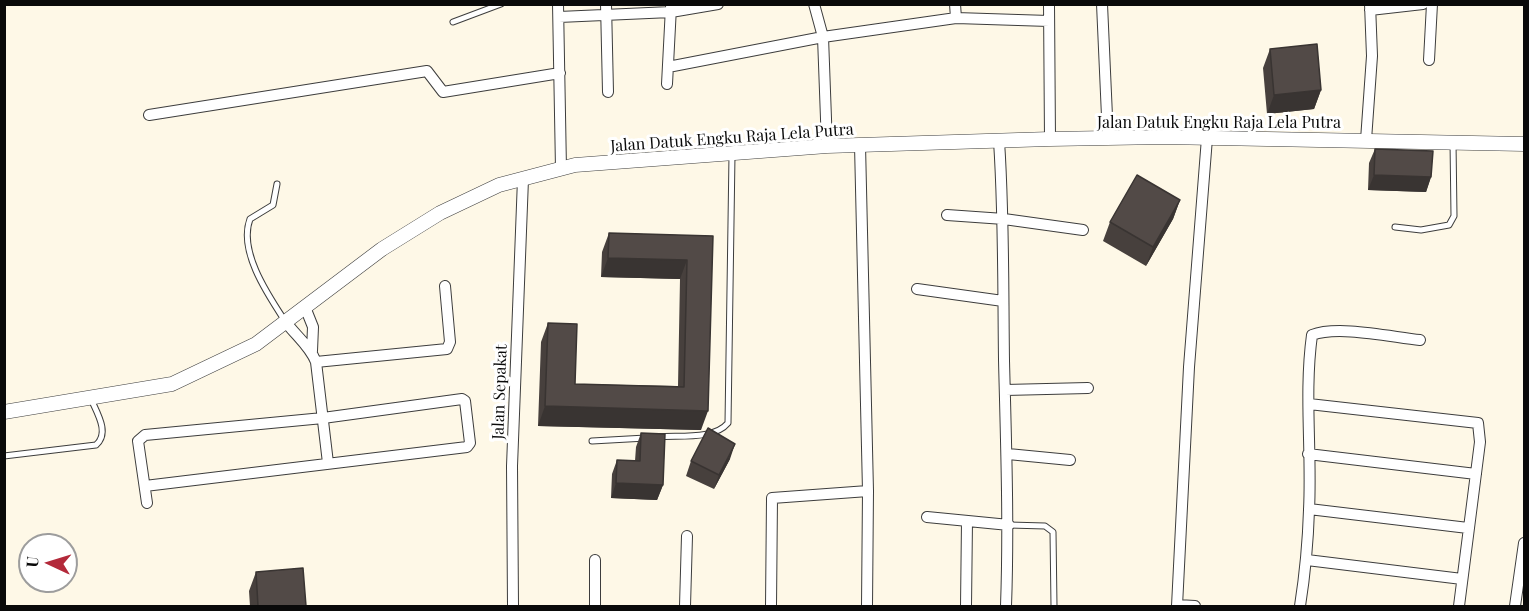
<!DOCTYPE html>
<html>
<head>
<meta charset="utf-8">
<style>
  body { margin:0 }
  #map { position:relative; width:1529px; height:611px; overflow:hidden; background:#fef8e7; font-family:"Playfair Display",serif }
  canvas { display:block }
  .frame { position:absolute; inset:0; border:6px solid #0a0a0a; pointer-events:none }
  .north { position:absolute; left:18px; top:533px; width:60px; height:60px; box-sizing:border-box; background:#fff; border:2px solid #9d9d9d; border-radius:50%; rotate:274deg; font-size:16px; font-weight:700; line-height:24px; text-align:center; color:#0a0a0a }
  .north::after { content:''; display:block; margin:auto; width:21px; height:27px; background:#b3293a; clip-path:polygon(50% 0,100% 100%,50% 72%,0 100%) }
</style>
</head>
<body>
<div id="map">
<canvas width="1529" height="611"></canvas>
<div class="frame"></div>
<div class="north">U</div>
</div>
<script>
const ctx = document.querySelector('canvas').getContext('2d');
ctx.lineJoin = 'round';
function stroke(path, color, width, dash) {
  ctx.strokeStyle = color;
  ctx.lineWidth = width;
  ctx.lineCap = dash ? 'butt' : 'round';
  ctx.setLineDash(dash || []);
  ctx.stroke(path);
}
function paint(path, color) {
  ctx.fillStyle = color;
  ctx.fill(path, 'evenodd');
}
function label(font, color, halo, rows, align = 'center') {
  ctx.font = font + ' "Playfair Display",serif';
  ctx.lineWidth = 6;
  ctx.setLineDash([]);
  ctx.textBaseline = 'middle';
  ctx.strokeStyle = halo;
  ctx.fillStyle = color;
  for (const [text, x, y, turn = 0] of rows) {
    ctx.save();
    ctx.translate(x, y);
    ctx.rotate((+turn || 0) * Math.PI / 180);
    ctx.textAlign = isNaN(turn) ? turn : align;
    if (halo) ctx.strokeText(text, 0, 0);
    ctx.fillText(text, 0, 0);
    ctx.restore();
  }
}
const service = new Path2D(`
  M 453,22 L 501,4
  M 277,184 L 273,205 L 250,219 C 238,251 268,295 285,321
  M 1395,227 L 1421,230 L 1449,225 L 1454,216 L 1453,142
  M 658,437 C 679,435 714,440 728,423 L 732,155
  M 592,441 L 646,438
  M 4,456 L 96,445 C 110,433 97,413 91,399
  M 1009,525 L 1045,526 L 1053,532 L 1054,606`);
const minor = new Path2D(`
  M 558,4 L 561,169
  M 606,4 L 608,92
  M 814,4 L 823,37 L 827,146
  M 955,4 L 956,18
  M 1049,4 L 1050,139
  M 1102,4 L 1108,139
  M 1370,10 L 1423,4
  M 559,17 L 671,12 L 718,4
  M 1429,60 L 1432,4
  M 668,67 L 823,37 L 956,18 L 1049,21
  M 667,84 L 671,7
  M 149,115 L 427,71 L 443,92 L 560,73
  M 1366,140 L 1372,56 L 1370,4
  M 999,141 C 1004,214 1003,287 1004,360 C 1006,443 1009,524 1006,606
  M 860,145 L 868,491 L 867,606
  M 947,215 L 1004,219 L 1083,230
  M 917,289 L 1003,301
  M 305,307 L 313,327 L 312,351
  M 285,321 C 295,335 310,346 316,362 L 328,463
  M 316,362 L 447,349 L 450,342 L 445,286
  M 1005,390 L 1088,388
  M 1309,404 L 1478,423 L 1480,442 L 1459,606
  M 1008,454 L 1070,460
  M 1308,454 L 1476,474
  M 145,486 L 467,447 L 470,443 L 465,401 L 462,399 L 323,418 L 145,435 L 138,441 L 147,503
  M 1309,509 L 1468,528
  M 927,517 L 1009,525
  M 1307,560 L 1462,579
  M 1177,605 L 1195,606
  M 513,606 L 512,466 L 523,179
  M 595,606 L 595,560
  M 685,606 L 687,536
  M 771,606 L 772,498 L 868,491
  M 966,606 L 967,521
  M 1177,606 L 1189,367 L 1207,138
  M 1300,606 C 1305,574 1308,543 1309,510 C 1312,452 1304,393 1312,335 C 1338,325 1391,337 1420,340
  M 1515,606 L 1524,543`);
const tertiary = new Path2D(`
  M 4,412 L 172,384 L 256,344 L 382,249 L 440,213 L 499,185 L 575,165 L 827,146 L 1050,139 L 1164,137 L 1524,144`);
stroke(service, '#3d3d3d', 7);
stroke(minor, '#3d3d3d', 12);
stroke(tertiary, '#3d3d3d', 15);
stroke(service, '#fff', 5);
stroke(minor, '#fff', 10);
stroke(tertiary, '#fff', 14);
paint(new Path2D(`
  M 1270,49 L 1321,90 L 1314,109 L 1267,114 L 1263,68 Z
  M 1375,149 L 1431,177 L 1426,192 L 1368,190 L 1369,163 Z
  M 1180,200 L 1173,219 L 1146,266 L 1103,241 L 1110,222 Z
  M 609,233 L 713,236 L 701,430 L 538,426 L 541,342 L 548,323 L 575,384 L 678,386 L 680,279 L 601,277 L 602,252 Z
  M 641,433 L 663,485 L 657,500 L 611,498 L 612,474 L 617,460 L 635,461 L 636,447 Z
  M 730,459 L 714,489 L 686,476 L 691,461 Z
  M 256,572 L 306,606 L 250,606 L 249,591 Z`), '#47403d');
paint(new Path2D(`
  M 1321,90 L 1314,109 L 1267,114 L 1274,95 Z
  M 1374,175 L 1431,177 L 1426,192 L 1368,190 Z
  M 1180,200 L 1173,219 L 1146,266 L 1153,247 Z
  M 608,258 L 687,260 L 680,279 L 601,277 Z
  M 545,406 L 708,411 L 701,430 L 538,426 Z
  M 735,444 L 730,459 L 714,489 L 719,475 Z
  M 616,483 L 663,485 L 657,500 L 611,498 Z`), '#393432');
const building = new Path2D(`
  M 1317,44 L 1321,90 L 1274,95 L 1270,49 Z
  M 1375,149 L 1433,151 L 1431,177 L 1374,175 Z
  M 1137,175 L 1180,200 L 1153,247 L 1110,222 Z
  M 609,233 L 713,236 L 708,411 L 545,406 L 548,323 L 577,324 L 575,384 L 684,387 L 687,260 L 608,258 Z
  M 708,428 L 735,444 L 719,475 L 691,461 Z
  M 641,433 L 665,434 L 663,485 L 616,483 L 617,460 L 640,461 Z
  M 303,568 L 306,606 L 258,606 L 256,572 Z`);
paint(building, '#524a47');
stroke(building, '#393432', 1.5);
label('16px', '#0a0a0a', '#fff', [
  ["Jalan Datuk Engku Raja Lela Putra",1219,123],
  ["Jalan Datuk Engku Raja Lela Putra",732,138,-4],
  ["Jalan Sepakat",500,392,-88]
]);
</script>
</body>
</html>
